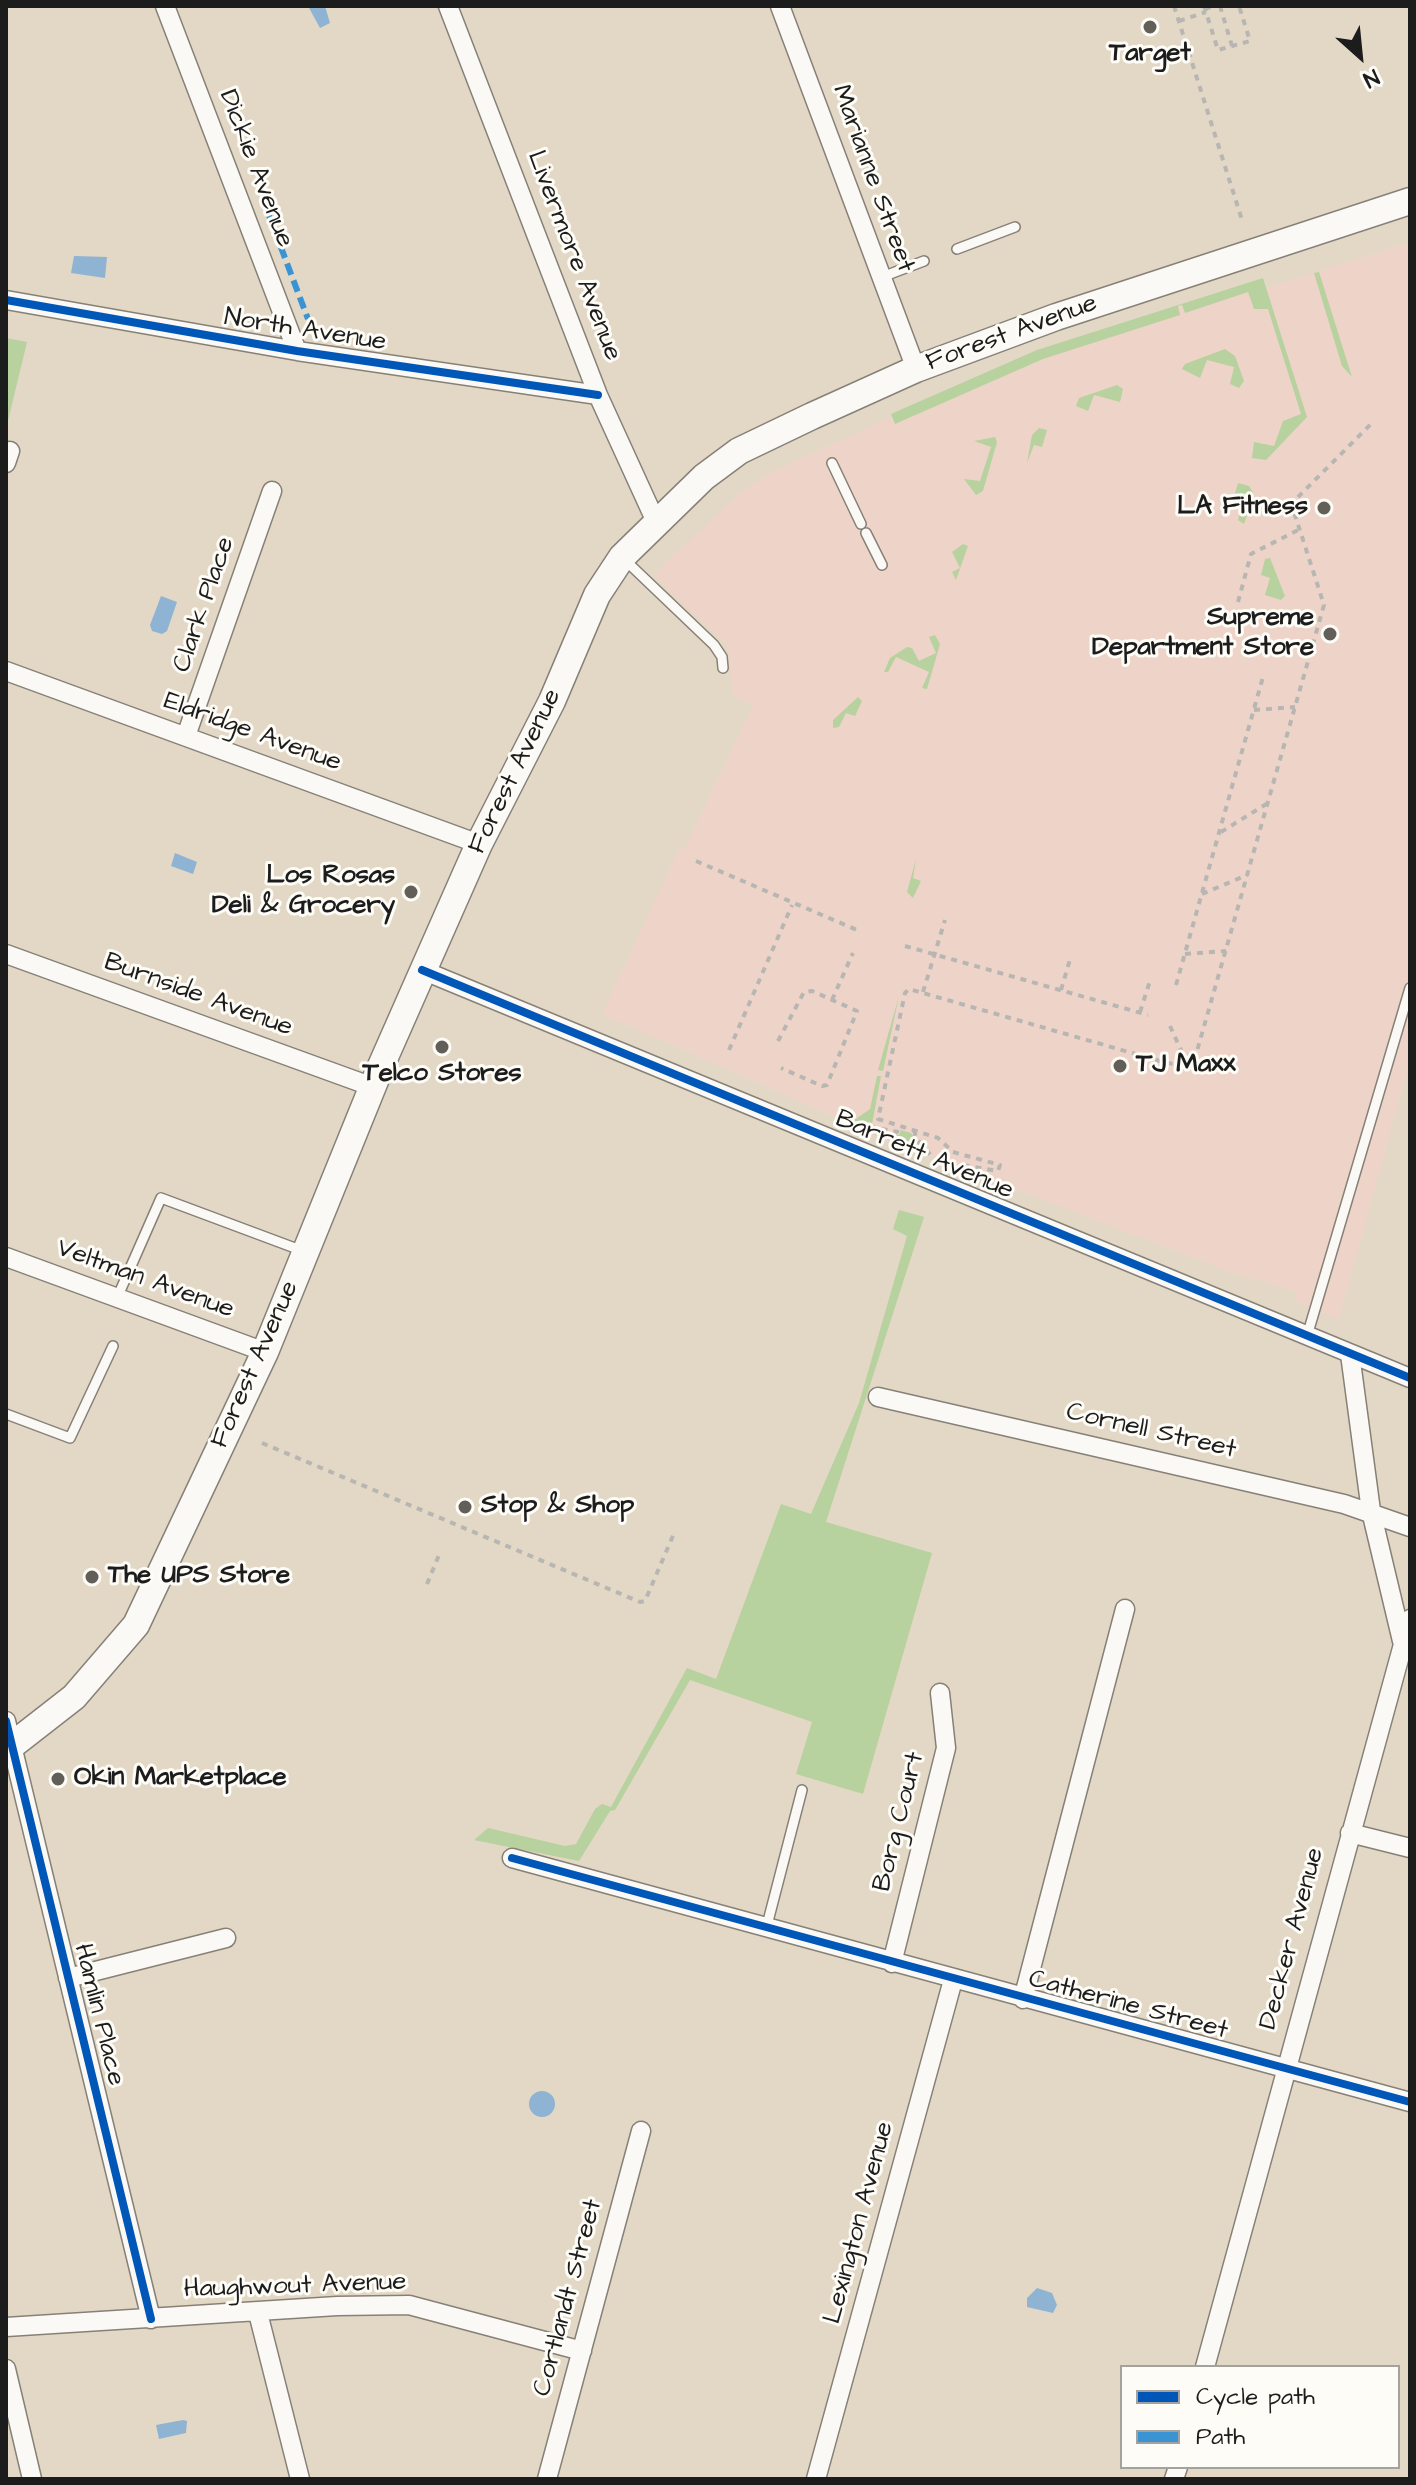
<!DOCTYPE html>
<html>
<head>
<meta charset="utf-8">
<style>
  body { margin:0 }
  #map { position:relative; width:1416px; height:2485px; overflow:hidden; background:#e3d8c6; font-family:"Architects Daughter",sans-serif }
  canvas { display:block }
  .frame { position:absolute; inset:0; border:8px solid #1c1c1c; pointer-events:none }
  .legend { position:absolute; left:1120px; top:2365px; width:280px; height:104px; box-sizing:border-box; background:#fdfcf7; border:2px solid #a3a29f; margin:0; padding:10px 14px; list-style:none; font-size:24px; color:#1c1c1c }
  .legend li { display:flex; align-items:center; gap:16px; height:40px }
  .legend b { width:40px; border:2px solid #a3a29f }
  .north { position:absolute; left:1320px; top:16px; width:80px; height:80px; -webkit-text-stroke:6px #fdfcf7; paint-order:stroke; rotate:153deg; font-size:22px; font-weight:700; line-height:32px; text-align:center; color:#1c1c1c }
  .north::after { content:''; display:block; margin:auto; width:28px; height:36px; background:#1c1c1c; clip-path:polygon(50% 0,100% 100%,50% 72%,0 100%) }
</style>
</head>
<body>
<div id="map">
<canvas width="1416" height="2485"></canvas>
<div class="frame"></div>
<ul class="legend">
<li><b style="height:10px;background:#0057b8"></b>Cycle path</li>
<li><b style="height:10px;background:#3a94d4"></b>Path</li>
</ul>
<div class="north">N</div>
</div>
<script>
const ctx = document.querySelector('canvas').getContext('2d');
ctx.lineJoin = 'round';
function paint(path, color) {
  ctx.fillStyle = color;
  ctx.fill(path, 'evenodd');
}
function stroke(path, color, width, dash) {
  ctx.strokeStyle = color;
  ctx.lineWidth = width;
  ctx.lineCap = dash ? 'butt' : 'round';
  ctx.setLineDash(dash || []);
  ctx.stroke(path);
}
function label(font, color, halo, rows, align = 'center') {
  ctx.font = font + ' "Architects Daughter",sans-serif';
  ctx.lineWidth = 6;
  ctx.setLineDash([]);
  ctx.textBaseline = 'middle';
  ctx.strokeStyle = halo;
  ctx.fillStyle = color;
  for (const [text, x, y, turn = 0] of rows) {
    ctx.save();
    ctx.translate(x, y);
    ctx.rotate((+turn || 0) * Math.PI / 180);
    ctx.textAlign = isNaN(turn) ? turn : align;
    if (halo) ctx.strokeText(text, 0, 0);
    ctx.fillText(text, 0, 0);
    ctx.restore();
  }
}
paint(new Path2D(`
  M 1410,242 L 1410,1060 L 1339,1319 L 1295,1301 L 1297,1292 L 1225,1270 L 864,1130 L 602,1014 L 675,858 L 679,848 L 684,850 L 753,705 L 733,695 L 727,645 L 654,576 L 660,568 L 742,492 L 772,472 L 1016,359 L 1263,278 L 1267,288 Z`), '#eed4c8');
paint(new Path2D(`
  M 1319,272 L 1352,377 L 1342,366 L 1314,273 Z
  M 1263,278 L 1307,417 L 1266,460 L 1252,458 L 1254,442 L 1274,446 L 1283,421 L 1301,414 L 1268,309 L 1254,309 L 1248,292 L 1185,313 L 1182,305 L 1178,306 L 1180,315 L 1043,359 L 895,424 L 891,414 L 1037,350 Z
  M 6,338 L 27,342 L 6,429 Z
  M 1225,349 L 1235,356 L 1244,381 L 1239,388 L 1230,384 L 1234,367 L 1207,360 L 1200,378 L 1182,369 L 1185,364 Z
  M 1117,385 L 1123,389 L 1120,402 L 1094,395 L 1088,411 L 1076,406 L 1079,398 Z
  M 1039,428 L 1047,430 L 1042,447 L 1034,445 L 1027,463 L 1032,435 Z
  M 995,437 L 997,442 L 983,491 L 976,495 L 964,479 L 980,481 L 991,447 L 974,441 Z
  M 1238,483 L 1249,486 L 1254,494 L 1244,524 L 1238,520 L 1242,503 L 1233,500 Z
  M 963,544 L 968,546 L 956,580 L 952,572 L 960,568 L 952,552 Z
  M 1270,558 L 1285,596 L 1281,600 L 1265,595 L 1270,578 L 1261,575 L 1265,559 Z
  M 935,635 L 940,644 L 927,689 L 922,688 L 929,672 L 896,657 L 888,672 L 884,672 L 890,658 L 907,647 L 912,648 L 919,661 L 936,653 L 929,637 Z
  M 858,697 L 862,701 L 855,716 L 846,713 L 839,727 L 833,728 L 833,720 Z
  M 916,859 L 913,878 L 921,881 L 913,898 L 907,892 Z
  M 899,996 L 883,1071 L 878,1070 Z
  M 877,1076 L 881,1076 L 872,1124 L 861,1122 L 859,1127 L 850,1123 L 870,1109 Z
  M 871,1129 L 899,1135 L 901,1130 L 911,1133 L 927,1155 L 864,1130 Z
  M 899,1210 L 924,1217 L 826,1522 L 932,1553 L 863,1794 L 796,1774 L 812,1722 L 690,1680 L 615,1810 L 610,1811 L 579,1861 L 474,1840 L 488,1828 L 565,1846 L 576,1844 L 595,1809 L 602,1804 L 611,1807 L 687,1668 L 716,1679 L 781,1504 L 811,1514 L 859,1403 L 907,1236 L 893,1229 Z`), '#b7d19f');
paint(new Path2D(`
  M 308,6 L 325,6 L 330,23 L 320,28 Z
  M 74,256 L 107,257 L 105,278 L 71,273 Z
  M 161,596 L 177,602 L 167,631 L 162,634 L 152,631 L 150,625 Z
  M 175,853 L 197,862 L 193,874 L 171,866 Z
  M529 2104a13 13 0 1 1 26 0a13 13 0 1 1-26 0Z
  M 1037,2288 L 1052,2293 L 1057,2305 L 1053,2313 L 1027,2307 L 1027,2298 Z
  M 183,2420 L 187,2421 L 186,2433 L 159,2439 L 156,2425 Z`), '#8eb3d3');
const service = new Path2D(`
  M 957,249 L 1015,227
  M 882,277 L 924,261
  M 832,463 L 861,524
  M 866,533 L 882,565
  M 625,560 L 714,645 L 722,657 L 723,668
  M 117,1298 L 161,1198 L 303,1251
  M 1307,1336 L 1410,988
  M 6,1414 L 70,1438 L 113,1346
  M 766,1929 L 802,1790`);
const minor = new Path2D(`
  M 165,6 L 297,351
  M 448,6 L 598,395 L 656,522
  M 780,6 L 916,369
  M 6,300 L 297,351 L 598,395
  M 6,463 L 10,451
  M 6,671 L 479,844
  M 186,736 L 272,491
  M 6,954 L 373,1087
  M 422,970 L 1410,1378
  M 6,1257 L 265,1352
  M 1350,1354 L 1371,1511 L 1402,1641
  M 878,1397 L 1344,1504 L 1410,1527
  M 6,1721 L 151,2319
  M 1350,1833 L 1410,1848
  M 512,1858 L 1410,2102
  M 892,1963 L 946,1748 L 940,1693
  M 68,1978 L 226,1938
  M 1023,1999 L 1125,1609
  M 258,2313 L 300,2479
  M 6,2327 L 337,2306 L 409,2305 L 582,2351
  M 1205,2367 L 1410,1619
  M 6,2369 L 32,2479
  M 547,2479 L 641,2131
  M 816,2479 L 953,1980
  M 1174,2479 L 1178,2467`);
const secondary = new Path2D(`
  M 6,1750 L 74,1697 L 136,1625 L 265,1352 L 381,1066 L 479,844 L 552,701 L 597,595 L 622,557 L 704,477 L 739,451 L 812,416 L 916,369 L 1056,317 L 1410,201`);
stroke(service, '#868077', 12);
stroke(minor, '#868077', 21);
stroke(secondary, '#868077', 29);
stroke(new Path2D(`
  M 1174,6 L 1243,223
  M 1204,6 L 1218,50 L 1250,41 L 1239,6
  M 1220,6 L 1232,46
  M 1205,9 L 1214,6
  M 1179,21 L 1206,12
  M 1238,602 L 1251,554 L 1300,529
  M 1254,710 L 1295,707
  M 1221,832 L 1268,803
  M 696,861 L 857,930
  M 1202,894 L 1247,875
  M 905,946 L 1148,1015
  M 1185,954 L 1226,951
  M 1176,985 L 1263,677
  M 1061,990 L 1071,956
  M 923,992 L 945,920
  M 832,1000 L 853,953
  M 1140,1012 L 1151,978
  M 1170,1026 L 1185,1059
  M 778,1041 L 804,992 L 812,991 L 857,1011 L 827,1085 L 822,1086 L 781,1068
  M 729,1050 L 792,905
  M 861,1129 L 862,1125 L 897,1132 L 899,1126
  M 914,1130 L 916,1138 L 934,1159
  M 952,1168 L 963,1165 L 998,1171 L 1000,1165 L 953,1152 L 938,1138 L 878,1119 L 905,993 L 909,989 L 1167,1063 L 1175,1064 L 1197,1051 L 1324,605 L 1294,512 L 1294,501 L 1373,422
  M 262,1443 L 640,1602 L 645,1601 L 675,1531
  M 427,1584 L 439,1555`), '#b8b6b2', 4, [6, 6]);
stroke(service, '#fbf9f6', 9);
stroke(minor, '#fbf9f6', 18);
stroke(secondary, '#fbf9f6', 26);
stroke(new Path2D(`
  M 268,213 L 308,319`), '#3a94d4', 6, [12, 6]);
stroke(new Path2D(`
  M 6,300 L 297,351 L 598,395
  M 422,970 L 1410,1378
  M 6,1721 L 151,2319
  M 512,1858 L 1410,2102`), '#0057b8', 8);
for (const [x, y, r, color] of [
  [1150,27,8,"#625e58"],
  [1324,508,8,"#625e58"],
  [1330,634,8,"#625e58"],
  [411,892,8,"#625e58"],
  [442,1047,8,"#625e58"],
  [1120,1066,8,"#625e58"],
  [465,1507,8,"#625e58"],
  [92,1577,8,"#625e58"],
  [58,1779,8,"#625e58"]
]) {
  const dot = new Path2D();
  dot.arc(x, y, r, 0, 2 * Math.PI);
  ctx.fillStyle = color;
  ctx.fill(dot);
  stroke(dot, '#fdfcf7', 3);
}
label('bold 26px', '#1c1c1c', '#fdfcf7', [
  ["Target",1150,55,"center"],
  ["LA Fitness",1308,508,"right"],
  ["Supreme",1314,619,"right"],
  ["Department Store",1314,649,"right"],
  ["Los Rosas",395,877,"right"],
  ["Deli & Grocery",395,907,"right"],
  ["TJ Maxx",1136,1066],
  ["Telco Stores",442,1075,"center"],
  ["Stop & Shop",481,1507],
  ["The UPS Store",108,1577],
  ["Okin Marketplace",74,1779]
], 'left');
label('26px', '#1c1c1c', '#fdfcf7', [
  ["Dickie Avenue",255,169,69],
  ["Marianne Street",872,179,70],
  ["Livermore Avenue",573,256,69],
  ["North Avenue",305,331,9],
  ["Forest Avenue",1012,334,-20],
  ["Clark Place",205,605,-71],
  ["Eldridge Avenue",252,733,20],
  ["Forest Avenue",516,772,-64],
  ["Burnside Avenue",198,996,20],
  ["Barrett Avenue",924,1156,23],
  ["Veltman Avenue",145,1280,20],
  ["Forest Avenue",256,1365,-66],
  ["Cornell Street",1151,1432,13],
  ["Borg Court",900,1822,-76],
  ["Decker Avenue",1293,1939,-75],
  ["Catherine Street",1128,2006,15],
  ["Hamlin Place",98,2015,76],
  ["Lexington Avenue",860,2223,-75],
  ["Haughwout Avenue",295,2287,-2],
  ["Cortlandt Street",569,2298,-75]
]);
</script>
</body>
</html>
